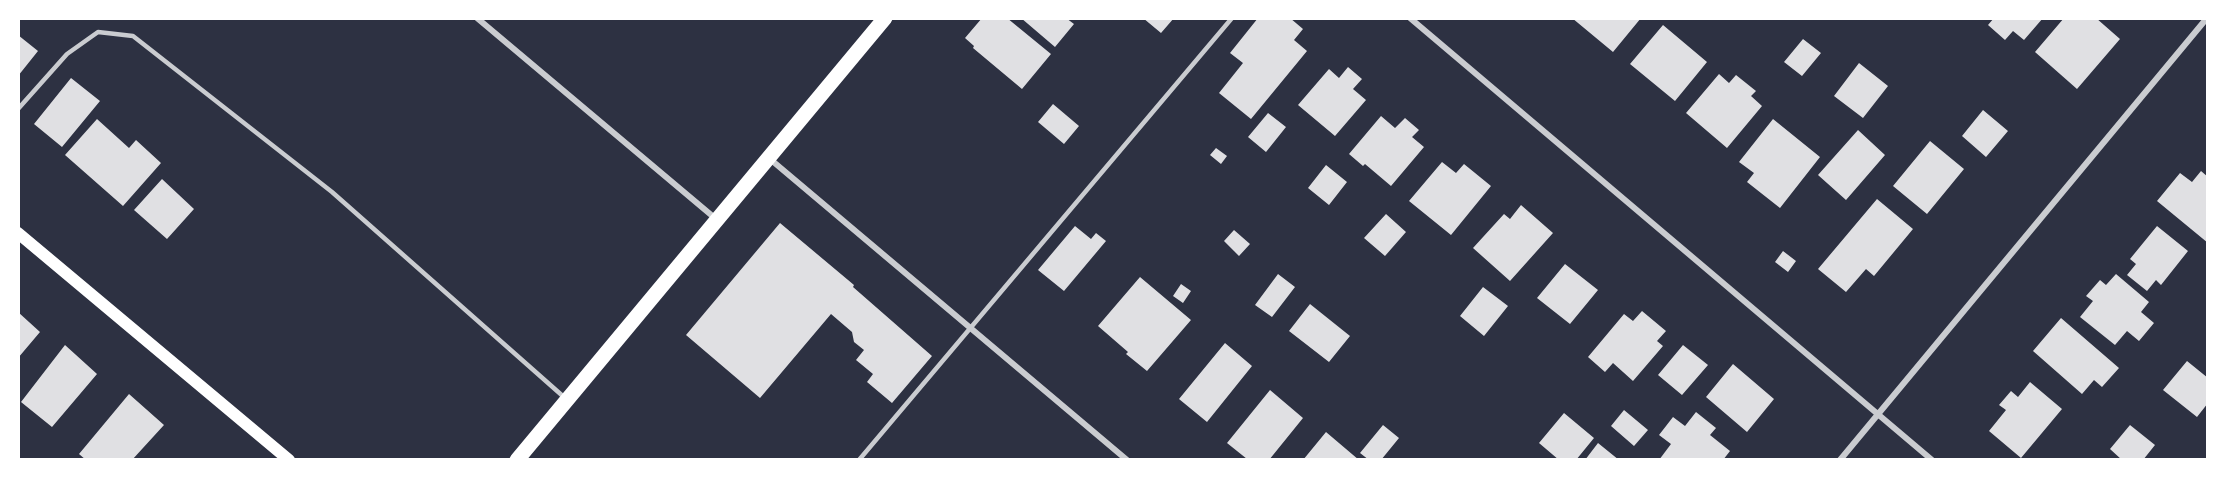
<!DOCTYPE html>
<html>
<head>
<meta charset="utf-8">
<style>
  body { margin:0 }
  #map { position:relative; width:2226px; height:478px; overflow:hidden; background:#2d3142; font-family:"Roboto Condensed",sans-serif }
  canvas { display:block }
  .frame { position:absolute; inset:0; border:20px solid #fff; pointer-events:none }
</style>
</head>
<body>
<div id="map">
<canvas width="2226" height="478"></canvas>
<div class="frame"></div>
</div>
<script>
const ctx = document.querySelector('canvas').getContext('2d');
ctx.lineJoin = 'round';
function paint(path, color) {
  ctx.fillStyle = color;
  ctx.fill(path, 'evenodd');
}
function stroke(path, color, width, dash) {
  ctx.strokeStyle = color;
  ctx.lineWidth = width;
  ctx.lineCap = dash ? 'butt' : 'round';
  ctx.setLineDash(dash || []);
  ctx.stroke(path);
}
paint(new Path2D(`
  M 982,18 L 1007,18 L 1051,54 L 1022,89 L 973,48 L 974,46 L 965,38 Z
  M 1021,18 L 1066,18 L 1074,24 L 1055,47 Z
  M 1143,18 L 1174,18 L 1161,33 Z
  M 1258,18 L 1290,18 L 1303,29 L 1294,40 L 1307,51 L 1251,119 L 1219,93 L 1243,63 L 1230,53 Z
  M 1572,18 L 1641,18 L 1613,52 Z
  M 1994,18 L 2043,18 L 2024,40 L 2013,31 L 2005,40 L 1988,25 Z
  M 2064,18 L 2079,18 L 2082,20 L 2083,18 L 2096,18 L 2120,39 L 2077,89 L 2035,52 Z
  M 1663,25 L 1707,62 L 1675,101 L 1630,64 Z
  M 18,35 L 38,51 L 18,76 Z
  M 1803,39 L 1821,53 L 1802,76 L 1784,62 Z
  M 1859,63 L 1888,86 L 1863,118 L 1834,96 Z
  M 1348,67 L 1362,79 L 1353,89 L 1366,100 L 1335,136 L 1298,105 L 1329,69 L 1339,78 Z
  M 1719,74 L 1729,83 L 1736,75 L 1756,91 L 1751,96 L 1762,106 L 1727,148 L 1686,113 Z
  M 71,78 L 100,101 L 62,147 L 34,124 Z
  M 1053,104 L 1079,126 L 1064,144 L 1038,122 Z
  M 1983,110 L 2008,131 L 1986,157 L 1962,136 Z
  M 1268,113 L 1286,127 L 1266,152 L 1248,137 Z
  M 1381,116 L 1395,128 L 1405,118 L 1419,130 L 1412,137 L 1424,147 L 1391,186 L 1365,164 L 1363,166 L 1349,154 Z
  M 97,119 L 129,148 L 136,140 L 161,163 L 123,206 L 65,155 Z
  M 1773,119 L 1820,157 L 1780,208 L 1747,182 L 1754,173 L 1739,162 Z
  M 1858,130 L 1885,155 L 1846,200 L 1818,175 Z
  M 1930,141 L 1964,169 L 1927,214 L 1893,186 Z
  M 1216,148 L 1227,156 L 1221,164 L 1210,155 Z
  M 1442,162 L 1456,173 L 1464,164 L 1491,186 L 1451,235 L 1409,201 Z
  M 1326,165 L 1347,182 L 1329,205 L 1308,188 Z
  M 2201,171 L 2208,177 L 2208,243 L 2157,201 L 2180,173 L 2192,182 Z
  M 162,179 L 194,209 L 167,239 L 134,210 Z
  M 1877,199 L 1913,229 L 1874,276 L 1866,269 L 1846,292 L 1818,269 Z
  M 1521,205 L 1553,233 L 1510,281 L 1473,248 L 1504,214 L 1510,219 Z
  M 1386,214 L 1406,232 L 1385,256 L 1364,238 Z
  M 780,223 L 854,285 L 853,287 L 932,356 L 892,403 L 867,382 L 873,374 L 856,360 L 864,350 L 854,342 L 852,332 L 831,314 L 760,398 L 686,335 Z
  M 1075,226 L 1091,239 L 1096,233 L 1106,241 L 1064,291 L 1038,270 Z
  M 2157,226 L 2188,251 L 2161,285 L 2156,280 L 2147,291 L 2127,275 L 2136,264 L 2130,259 Z
  M 1234,230 L 1250,244 L 1239,256 L 1224,241 Z
  M 1783,251 L 1796,261 L 1788,272 L 1775,262 Z
  M 1565,264 L 1598,290 L 1570,324 L 1537,298 Z
  M 1278,274 L 1295,287 L 1272,317 L 1255,305 Z
  M 2116,274 L 2149,302 L 2141,312 L 2154,323 L 2139,341 L 2127,331 L 2115,345 L 2080,317 L 2093,301 L 2086,296 L 2100,280 L 2106,285 Z
  M 1140,277 L 1191,320 L 1147,371 L 1126,354 L 1128,352 L 1098,326 Z
  M 1181,284 L 1191,291 L 1183,303 L 1173,296 Z
  M 1483,287 L 1508,306 L 1484,336 L 1460,316 Z
  M 1310,304 L 1350,336 L 1329,362 L 1289,331 Z
  M 1642,311 L 1666,331 L 1657,341 L 1663,346 L 1633,381 L 1613,363 L 1605,372 L 1588,357 L 1624,314 L 1633,321 Z
  M 18,312 L 40,332 L 18,358 Z
  M 2061,318 L 2119,368 L 2102,387 L 2094,380 L 2082,394 L 2033,351 Z
  M 1225,343 L 1252,366 L 1207,422 L 1179,399 Z
  M 65,345 L 97,374 L 52,427 L 21,402 Z
  M 1683,345 L 1708,365 L 1682,395 L 1658,375 Z
  M 2187,361 L 2208,378 L 2208,403 L 2197,417 L 2163,390 Z
  M 1733,364 L 1774,399 L 1747,432 L 1706,397 Z
  M 2030,382 L 2062,409 L 2021,458 L 1989,431 L 2006,410 L 1999,405 L 2011,391 L 2018,397 Z
  M 1270,390 L 1303,418 L 1269,460 L 1251,460 L 1248,458 L 1247,459 L 1227,443 Z
  M 129,394 L 164,425 L 132,460 L 86,460 L 79,454 Z
  M 1624,410 L 1648,430 L 1634,446 L 1611,426 Z
  M 1696,412 L 1716,428 L 1710,435 L 1730,451 L 1723,460 L 1659,460 L 1671,444 L 1659,435 L 1673,417 L 1685,426 Z
  M 1564,413 L 1594,438 L 1576,460 L 1559,460 L 1539,443 Z
  M 1383,425 L 1399,438 L 1381,460 L 1369,460 L 1360,453 Z
  M 2130,425 L 2155,445 L 2143,460 L 2122,460 L 2110,449 Z
  M 1326,432 L 1359,460 L 1303,460 Z
  M 1598,443 L 1619,460 L 1585,460 Z`), '#e0e0e3');
stroke(new Path2D(`
  M 18,109 L 67,54 L 98,32 L 133,36 L 332,192 L 565,398
  M 859,460 L 1232,18`), '#caccd0', 4.5);
stroke(new Path2D(`
  M 477,18 L 716,219
  M 1410,18 L 1932,460
  M 770,159 L 1127,460
  M 1840,460 L 2207,18`), '#caccd0', 6);
stroke(new Path2D(`
  M 18,233 L 289,460`), '#fff', 12);
stroke(new Path2D(`
  M 517,460 L 885,18`), '#fff', 15);
</script>
</body>
</html>
